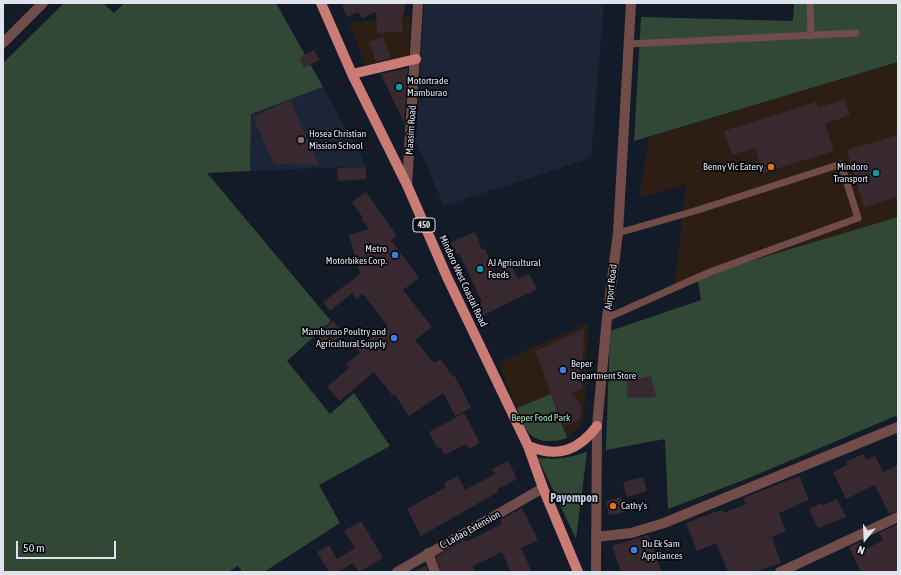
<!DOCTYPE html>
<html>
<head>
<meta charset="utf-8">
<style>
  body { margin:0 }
  #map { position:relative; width:901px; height:575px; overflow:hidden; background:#141b28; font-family:"Asap Condensed",sans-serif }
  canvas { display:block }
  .frame { position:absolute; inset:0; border:4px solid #dee3ec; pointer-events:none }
  .north { position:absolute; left:845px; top:519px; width:40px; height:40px; -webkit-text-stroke:3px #04060b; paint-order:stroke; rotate:199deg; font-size:11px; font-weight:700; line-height:16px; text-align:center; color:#dee3ec }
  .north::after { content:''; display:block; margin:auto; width:14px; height:18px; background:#dee3ec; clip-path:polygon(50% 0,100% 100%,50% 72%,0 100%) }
  .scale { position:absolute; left:16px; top:541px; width:100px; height:18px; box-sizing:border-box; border:2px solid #dee3ec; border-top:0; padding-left:5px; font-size:12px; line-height:14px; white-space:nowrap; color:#dee3ec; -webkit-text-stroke:3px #04060b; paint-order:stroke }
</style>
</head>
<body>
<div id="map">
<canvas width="901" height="575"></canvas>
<div class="frame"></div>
<div class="north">N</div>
<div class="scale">50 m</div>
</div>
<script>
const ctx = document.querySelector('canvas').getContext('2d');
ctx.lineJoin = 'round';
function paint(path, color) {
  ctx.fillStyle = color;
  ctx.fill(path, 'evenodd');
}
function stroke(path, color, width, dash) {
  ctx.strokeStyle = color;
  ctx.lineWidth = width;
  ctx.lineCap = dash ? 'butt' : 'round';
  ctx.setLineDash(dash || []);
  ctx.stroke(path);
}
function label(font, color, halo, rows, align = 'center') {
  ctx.font = font + ' "Asap Condensed",sans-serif';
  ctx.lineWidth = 3.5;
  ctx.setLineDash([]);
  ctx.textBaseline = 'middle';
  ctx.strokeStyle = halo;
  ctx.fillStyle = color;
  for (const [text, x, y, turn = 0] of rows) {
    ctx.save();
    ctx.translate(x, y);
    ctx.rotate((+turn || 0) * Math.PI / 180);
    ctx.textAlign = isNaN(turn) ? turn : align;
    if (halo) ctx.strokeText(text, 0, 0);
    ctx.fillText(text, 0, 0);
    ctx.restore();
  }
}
paint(new Path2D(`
  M 410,16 L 409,57 L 365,65 L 349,23 Z
  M 898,62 L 898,217 L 675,284 L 686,184 L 639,198 L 649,137 Z
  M 588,323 L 584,421 L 567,438 L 557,442 L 544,441 L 528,433 L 498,363 Z`), '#2c1e13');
paint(new Path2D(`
  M 424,3 L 604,3 L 591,158 L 444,206 L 416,141 Z
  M 323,87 L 366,166 L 250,171 L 251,114 Z`), '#1c2537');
paint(new Path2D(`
  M 64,3 L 103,3 L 114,13 L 124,3 L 276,3 L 323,87 L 251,114 L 250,171 L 207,173 L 331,321 L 287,361 L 330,414 L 354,393 L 390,446 L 319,485 L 340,523 L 264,572 L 242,572 L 238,566 L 228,572 L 3,572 L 3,63 Z
  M 794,3 L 898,3 L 898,62 L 634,141 L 641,17 L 793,21 Z
  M 898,217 L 898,415 L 749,478 L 668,509 L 665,439 L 606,450 L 610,331 L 701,300 L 697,277 Z
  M 551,394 L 567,438 C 555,442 537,444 528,432 C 523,426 520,415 517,408 Z
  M 587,452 L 576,539 L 538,458 C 557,460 569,458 587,452 Z`), '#304835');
paint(new Path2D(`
  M 341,3 L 405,3 L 404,14 L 402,14 L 403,32 L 377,33 L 376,12 L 362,18 L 358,12 L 347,17 Z
  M 383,37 L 391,58 L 376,62 L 369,42 Z
  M 314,50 L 320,60 L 304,68 L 299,58 Z
  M 408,68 L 404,123 L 381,74 Z
  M 844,99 L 850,115 L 825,124 L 834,151 L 763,173 L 755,148 L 732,155 L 724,131 L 816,102 L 818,108 Z
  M 290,100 L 319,165 L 274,164 L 253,117 Z
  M 898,135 L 898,197 L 864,207 L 847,150 Z
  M 366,167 L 366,179 L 338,181 L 337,168 Z
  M 366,192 L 397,236 L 391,240 L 419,278 L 403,290 L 432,327 L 415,340 L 434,363 L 441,359 L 452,376 L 454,375 L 463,392 L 471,408 L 455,416 L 443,393 L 409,416 L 395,395 L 393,396 L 374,372 L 340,401 L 327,387 L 349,368 L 346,364 L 360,353 L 356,349 L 387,325 L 363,294 L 356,299 L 352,293 L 330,311 L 323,302 L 360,274 L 349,235 L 369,229 L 361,219 L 363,218 L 352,202 Z
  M 475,232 L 482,250 L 485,249 L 496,273 L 511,265 L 518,279 L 529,274 L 537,289 L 480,317 L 475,305 L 482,302 L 459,253 L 456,254 L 451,242 Z
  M 333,321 L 344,334 L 327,348 L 317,335 Z
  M 584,329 L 582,389 L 571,393 L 581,405 L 580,420 L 564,426 L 535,351 Z
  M 651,376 L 656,397 L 627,398 L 627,381 Z
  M 464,413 L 480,443 L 469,449 L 466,444 L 445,455 L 441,448 L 438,449 L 429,432 Z
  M 863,454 L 866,460 L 875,456 L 883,472 L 898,465 L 898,511 L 889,514 L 875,485 L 846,499 L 833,472 L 847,465 L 846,462 Z
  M 508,461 L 517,479 L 497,489 L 498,492 L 421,536 L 407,509 L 446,487 L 444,483 L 458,476 L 465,490 L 495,474 L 492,469 Z
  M 799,476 L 809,500 L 779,513 L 786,531 L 772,537 L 781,563 L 754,572 L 728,572 L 716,543 L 697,551 L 686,523 L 712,513 L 723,510 L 724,513 L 746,504 L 743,498 Z
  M 643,477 L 647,491 L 627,497 L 623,482 Z
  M 621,497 L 624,512 L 609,515 L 606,501 Z
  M 837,499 L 846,517 L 818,528 L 809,509 L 822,503 L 823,505 Z
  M 522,508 L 538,540 L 521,548 L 532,572 L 511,572 L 502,552 L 473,566 L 475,572 L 441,572 L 436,557 L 465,540 L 466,542 L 502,524 L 500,520 Z
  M 361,521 L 383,558 L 359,572 L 353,563 L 338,572 L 329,572 L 317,552 L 329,545 L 337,559 L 355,548 L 344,531 Z
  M 898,524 L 898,572 L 861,572 L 849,547 L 860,542 L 864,550 L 883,540 L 879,533 Z
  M 648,535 L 662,572 L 621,572 L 612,546 Z
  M 426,566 L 428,572 L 412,572 Z`), '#382830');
stroke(new Path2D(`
  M 810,3 L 811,36
  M 628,44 L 856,33
  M 607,318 L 710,272 L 858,218 L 841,164 L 698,210 L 618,233`), '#714c48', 7);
stroke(new Path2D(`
  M 596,537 L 631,533 L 664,523 L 898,427
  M 428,553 L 435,572
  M 397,572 L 543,488
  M 780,572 L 898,517`), '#714c48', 10);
stroke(new Path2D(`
  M 3,43 L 43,3
  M 407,185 L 418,3
  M 596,572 L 597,426 L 607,318 L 618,233 L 631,3`), '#714c48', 10);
stroke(new Path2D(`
  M 321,3 L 352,74 L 407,185 L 447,277 L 528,446 L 543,488 L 578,572
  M 352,74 L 416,59
  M 528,446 C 558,458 578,451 597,426`), '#c97b74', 10);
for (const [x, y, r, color] of [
  [399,87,4,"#0f9aa8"],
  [301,140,4,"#8d6e63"],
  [771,167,4,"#e8710a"],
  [876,173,4,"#0f9aa8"],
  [395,255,4,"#3f7fe0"],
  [480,269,4,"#0f9aa8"],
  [394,338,4,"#3f7fe0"],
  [563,370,4,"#3f7fe0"],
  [613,506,4,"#e8710a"],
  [634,550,4,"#3f7fe0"]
]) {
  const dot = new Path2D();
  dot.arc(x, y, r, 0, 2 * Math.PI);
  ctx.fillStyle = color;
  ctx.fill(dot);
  stroke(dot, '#04060b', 1.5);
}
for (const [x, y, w] of [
  [424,225,22]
]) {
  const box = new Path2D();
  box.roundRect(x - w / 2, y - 7, w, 14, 3);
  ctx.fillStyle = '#04060b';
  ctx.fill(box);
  stroke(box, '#dee3ec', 1);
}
label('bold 9px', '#dee3ec', null, [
  ["450",424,225]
]);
label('10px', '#dee3ec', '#04060b', [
  ["Motortrade",407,81],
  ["Mamburao",407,93],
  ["Hosea Christian",309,134],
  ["Mission School",309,146],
  ["Benny Vic Eatery",763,167,"right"],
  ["Mindoro",868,167,"right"],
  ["Transport",868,179,"right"],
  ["Metro",387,249,"right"],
  ["Motorbikes Corp.",387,261,"right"],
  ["AJ Agricultural",488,263],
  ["Feeds",488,275],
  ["Mamburao Poultry and",386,332,"right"],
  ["Agricultural Supply",386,344,"right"],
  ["Beper",571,364],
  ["Department Store",571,376],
  ["Cathy's",621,506],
  ["Du Ek Sam",642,544],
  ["Appliances",642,556]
], 'left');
label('10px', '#dee3ec', '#04060b', [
  ["Maasim Road",411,130,-86],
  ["Mindoro West Coastal Road",463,281,65],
  ["Airport Road",611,287,-83],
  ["C. Ladao Extension",470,530,-29]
]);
label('10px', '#ade7ba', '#04060b', [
  ["Beper Food Park",541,418]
]);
label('bold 12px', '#c3cde0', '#04060b', [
  ["Payompon",574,498]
]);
</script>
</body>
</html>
